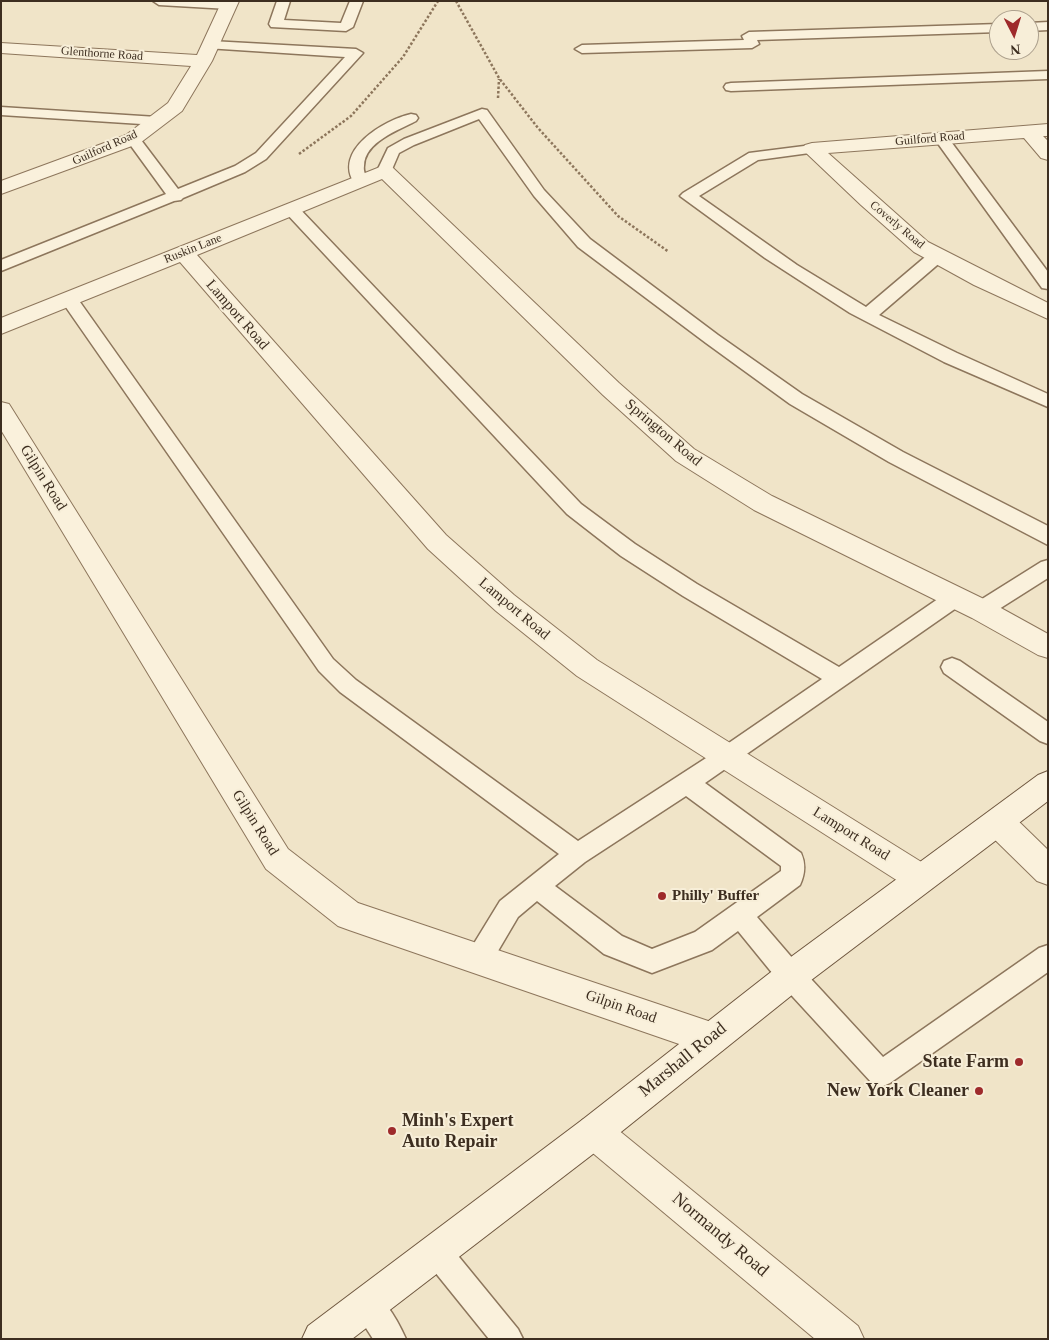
<!DOCTYPE html>
<html>
<head>
<meta charset="utf-8">
<style>
  body { margin:0 }
  #map { position:relative; width:1049px; height:1340px; overflow:hidden; background:#f0e4c8; font-family:"Times New Roman",serif }
  canvas { display:block }
  .frame { position:absolute; inset:0; border:2px solid #3d2e20; pointer-events:none }
  .north { position:absolute; left:989px; top:10px; width:50px; height:50px; box-sizing:border-box; background:#f7eed8; border:1px solid #ada18e; border-radius:50%; rotate:175deg; font-size:14px; font-weight:700; line-height:20px; text-align:center; color:#3d2e20 }
  .north::after { content:''; display:block; margin:auto; width:18px; height:22px; background:#9e2a2b; clip-path:polygon(50% 0,100% 100%,50% 72%,0 100%) }
</style>
</head>
<body>
<div id="map">
<canvas width="1049" height="1340"></canvas>
<div class="frame"></div>
<div class="north">N</div>
</div>
<script>
const ctx = document.querySelector('canvas').getContext('2d');
ctx.lineJoin = 'round';
function stroke(path, color, width, dash) {
  ctx.strokeStyle = color;
  ctx.lineWidth = width;
  ctx.lineCap = dash ? 'butt' : 'round';
  ctx.setLineDash(dash || []);
  ctx.stroke(path);
}
function paint(path, color) {
  ctx.fillStyle = color;
  ctx.fill(path, 'evenodd');
}
function label(font, color, halo, rows, align = 'center') {
  ctx.font = font + ' "Times New Roman",serif';
  ctx.lineWidth = 4;
  ctx.setLineDash([]);
  ctx.textBaseline = 'middle';
  ctx.strokeStyle = halo;
  ctx.fillStyle = color;
  for (const [text, x, y, turn = 0] of rows) {
    ctx.save();
    ctx.translate(x, y);
    ctx.rotate((+turn || 0) * Math.PI / 180);
    ctx.textAlign = isNaN(turn) ? turn : align;
    if (halo) ctx.strokeText(text, 0, 0);
    ctx.fillText(text, 0, 0);
    ctx.restore();
  }
}
const service = new Path2D(`
  M 153,1 L 230,1 L 236,5 L 229,9 L 159,5 Z
  M 277,1 L 290,1 L 284,20 L 341,23 L 350,1 L 363,1 L 353,27 L 346,31 L 271,27 L 269,24 Z
  M 1048,22 L 1048,30 L 1029,31 L 1029,23 Z
  M 999,24 L 999,32 L 757,40 L 759,44 L 752,48 L 582,53 L 575,49 L 582,45 L 744,40 L 742,36 L 749,32 Z
  M 211,41 L 356,49 L 363,53 L 266,159 L 245,172 L 183,198 L 181,200 L 174,201 L 1,271 L 1,260 L 166,194 L 126,139 L 128,136 L 138,136 L 178,189 L 235,166 L 256,153 L 345,57 L 206,48 L 204,45 Z
  M 1048,71 L 1048,79 L 731,91 L 726,90 L 724,87 L 726,84 L 731,83 Z
  M 1,107 L 157,117 L 162,118 L 164,121 L 162,124 L 157,125 L 1,115 Z
  M 482,109 L 487,110 L 544,190 L 590,239 L 718,335 L 802,394 L 903,452 L 1048,526 L 1048,545 L 889,462 L 790,404 L 706,343 L 578,247 L 534,196 L 479,119 L 414,145 L 399,153 L 390,174 L 380,174 L 377,171 L 388,148 L 404,139 Z
  M 411,114 L 416,115 L 418,118 L 416,121 C 399,130 364,142 364,166 C 363,171 366,176 368,181 L 365,184 L 355,184 C 332,151 384,120 411,114 Z
  M 941,134 L 946,135 L 1048,272 L 1048,289 L 1042,288 L 934,138 L 936,135 Z
  M 812,145 L 817,146 L 819,149 L 817,152 L 758,160 L 699,196 L 797,265 L 866,307 L 931,252 L 937,251 L 943,252 L 945,256 L 943,260 L 879,315 L 957,353 L 1048,394 L 1048,407 L 944,362 L 850,313 L 765,258 L 680,196 L 683,193 L 749,153 Z
  M 291,204 L 297,206 L 581,504 L 635,544 L 697,584 L 839,667 L 948,592 L 955,590 L 962,592 L 965,598 L 962,604 L 705,783 L 801,853 C 806,864 805,874 800,885 L 757,917 L 800,967 L 883,1057 L 1039,948 L 1048,945 L 1048,972 L 890,1083 L 881,1087 L 872,1083 L 782,985 L 738,931 L 712,950 L 652,973 L 604,954 L 537,901 L 518,917 L 488,968 L 479,971 L 470,968 L 467,959 L 470,950 L 500,901 L 559,854 L 340,692 L 319,671 L 63,303 L 61,299 L 63,295 L 69,293 L 75,295 L 333,659 L 356,680 L 578,841 L 720,749 L 822,679 L 683,596 L 621,556 L 567,514 L 285,212 L 283,209 L 285,206 ZM 686,796 L 781,866 L 781,871 L 695,932 L 652,949 L 622,936 L 555,886 L 585,862 Z
  M 1048,560 L 1048,578 L 988,616 L 981,618 L 974,616 L 971,610 L 974,604 L 1041,562 Z
  M 952,658 L 960,661 L 1048,722 L 1048,744 L 1040,741 L 944,673 L 941,667 L 944,661 Z
  M 436,1237 L 446,1241 L 518,1329 L 523,1339 L 489,1339 L 426,1261 L 422,1251 L 426,1241 Z
  M 367,1289 C 385,1297 398,1321 406,1339 L 373,1339 L 357,1314 L 352,1304 L 357,1294 Z`);
const minor = new Path2D(`
  M 222,1 L 239,1 L 212,61 L 182,111 L 140,143 L 1,194 L 1,181 L 126,135 L 168,103 L 191,66 L 1,53 L 1,43 L 197,55 Z
  M 1048,124 L 1048,136 L 1043,136 L 1048,141 L 1048,160 L 1041,158 L 1024,138 L 828,153 L 928,242 L 1048,303 L 1048,319 L 974,285 L 914,252 L 861,205 L 802,149 L 805,145 L 812,143 Z
  M 385,165 L 392,167 L 619,383 L 694,449 L 772,496 L 990,602 L 1048,634 L 1048,658 L 1038,655 L 972,618 L 754,510 L 676,461 L 603,395 L 382,179 L 197,255 L 446,535 L 514,595 L 597,660 L 931,868 L 935,878 L 931,888 L 920,893 L 909,888 L 577,676 L 496,611 L 428,549 L 180,262 L 1,334 L 1,318 Z
  M 1,402 L 9,404 L 288,849 L 358,903 L 723,1026 L 728,1038 L 723,1050 L 711,1055 L 349,930 L 338,926 L 266,869 L 1,430 Z
  M 999,809 L 1010,813 L 1048,850 L 1048,885 L 1037,881 L 988,833 L 984,823 L 988,813 Z
  M 594,1115 L 606,1120 L 858,1326 L 864,1339 L 815,1339 L 582,1144 L 577,1132 L 582,1120 Z`);
const secondary = new Path2D(`
  M 1048,771 L 1048,801 L 802,987 L 606,1144 L 352,1339 L 302,1339 L 308,1326 L 582,1120 L 780,965 L 1038,775 Z`);
stroke(service, '#8d765c', 3);
stroke(minor, '#8d765c', 2);
stroke(secondary, '#6f573f', 2);
stroke(new Path2D(`
  M 456,1 L 499,78 L 538,128 L 618,216 L 669,252
  M 498,98 L 499,79
  M 299,154 L 351,116 L 403,57 L 438,1`), '#8d765c', 2.5, [2.5, 2]);
paint(service, '#faf1dc');
paint(minor, '#faf1dc');
paint(secondary, '#faf1dc');
for (const [x, y, r, color] of [
  [662,896,5,"#9e2a2b"],
  [1019,1062,5,"#9e2a2b"],
  [979,1091,5,"#9e2a2b"],
  [392,1131,5,"#9e2a2b"]
]) {
  const dot = new Path2D();
  dot.arc(x, y, r, 0, 2 * Math.PI);
  ctx.fillStyle = color;
  ctx.fill(dot);
  stroke(dot, '#f7eed8', 2);
}
label('12px', '#3d2e20', '#f7eed8', [
  ["Glenthorne Road",102,54,4],
  ["Guilford Road",930,139,-5],
  ["Guilford Road",105,148,-24],
  ["Coverly Road",897,225,40],
  ["Ruskin Lane",193,249,-22]
]);
label('15px', '#3d2e20', '#f7eed8', [
  ["Lamport Road",237,315,49],
  ["Springton Road",663,433,40],
  ["Gilpin Road",43,478,58],
  ["Lamport Road",514,609,40],
  ["Gilpin Road",255,823,58],
  ["Lamport Road",851,834,32],
  ["Gilpin Road",621,1007,19]
]);
label('bold 15px', '#3d2e20', '#f7eed8', [
  ["Philly' Buffer",672,896]
], 'left');
label('18px', '#3d2e20', '#f7eed8', [
  ["Marshall Road",683,1060,-39],
  ["Normandy Road",720,1235,40]
]);
label('bold 18px', '#3d2e20', '#f7eed8', [
  ["State Farm",1009,1062],
  ["New York Cleaner",969,1091],
  ["Minh's Expert",402,1121,"left"],
  ["Auto Repair",402,1142,"left"]
], 'right');
</script>
</body>
</html>
